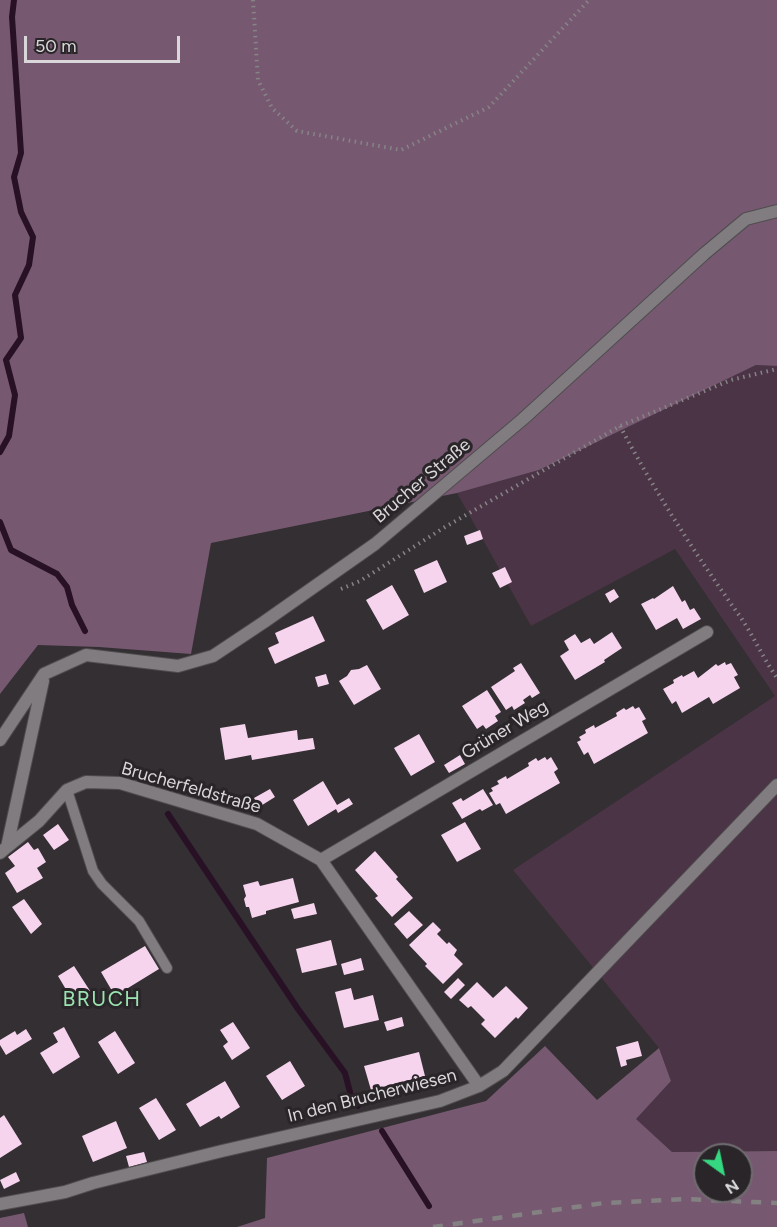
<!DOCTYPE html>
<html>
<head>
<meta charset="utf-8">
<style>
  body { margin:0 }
  #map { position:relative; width:777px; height:1227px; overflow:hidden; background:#332f32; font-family:Figtree,sans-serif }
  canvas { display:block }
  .north { position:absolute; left:693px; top:1143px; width:60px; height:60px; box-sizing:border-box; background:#292528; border:2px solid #6f6c6f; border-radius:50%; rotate:147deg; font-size:16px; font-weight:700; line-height:24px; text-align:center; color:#d9d7d9 }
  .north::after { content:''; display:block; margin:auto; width:21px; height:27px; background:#35d881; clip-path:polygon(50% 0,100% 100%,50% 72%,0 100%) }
  .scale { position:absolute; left:24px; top:36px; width:156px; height:27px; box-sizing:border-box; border:3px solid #d9d7d9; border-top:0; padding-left:8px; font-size:18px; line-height:21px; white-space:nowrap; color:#d9d7d9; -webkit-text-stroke:4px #292528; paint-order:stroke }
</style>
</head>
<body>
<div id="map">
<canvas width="777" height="1227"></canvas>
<div class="north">N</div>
<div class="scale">50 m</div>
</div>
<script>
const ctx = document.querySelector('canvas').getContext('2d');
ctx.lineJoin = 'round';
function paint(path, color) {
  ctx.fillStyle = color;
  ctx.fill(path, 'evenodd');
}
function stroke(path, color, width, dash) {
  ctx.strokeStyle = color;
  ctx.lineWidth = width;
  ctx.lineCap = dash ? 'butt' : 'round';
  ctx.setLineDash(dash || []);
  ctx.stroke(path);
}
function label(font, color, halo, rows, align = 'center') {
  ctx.font = font + ' Figtree,sans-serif';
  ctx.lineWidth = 6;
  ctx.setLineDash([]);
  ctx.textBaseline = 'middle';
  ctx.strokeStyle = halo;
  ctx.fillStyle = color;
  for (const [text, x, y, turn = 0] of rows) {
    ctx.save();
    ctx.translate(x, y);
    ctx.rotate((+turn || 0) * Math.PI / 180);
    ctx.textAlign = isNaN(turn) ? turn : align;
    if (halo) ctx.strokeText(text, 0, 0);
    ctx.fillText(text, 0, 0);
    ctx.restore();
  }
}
paint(new Path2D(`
  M 756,365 L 777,366 L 777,1151 L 672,1152 L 635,1119 L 671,1081 L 659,1048 L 513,870 L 775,696 L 675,549 L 531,626 L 457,493 L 539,470 Z`), '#4b3446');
paint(new Path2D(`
  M 0,0 L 777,0 L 777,366 L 756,365 L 539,470 L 457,493 L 211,543 L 191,654 L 99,647 L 38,645 L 0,694 Z
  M 545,1046 L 597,1100 L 659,1048 L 671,1081 L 636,1119 L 672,1152 L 777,1151 L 777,1227 L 237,1227 L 265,1218 L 267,1158 L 486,1101 ZM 705,1155 L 741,1155 L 741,1191 L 705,1191 Z
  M 24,1213 L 28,1227 L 0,1227 L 0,1218 Z`), '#765970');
stroke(new Path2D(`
  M 0,452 L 9,436 L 15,395 L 6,360 L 21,338 L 15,295 L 29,265 L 33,237 L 21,212 L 14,177 L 21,153 L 12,17 L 14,0
  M 0,522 L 11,550 L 57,574 L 67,587 L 72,605 L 85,631
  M 168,814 L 298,1009 L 345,1073 L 352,1100 L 358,1106
  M 382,1131 L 429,1206`), '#291125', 6);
paint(new Path2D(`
  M 480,530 L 483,539 L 467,545 L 464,536 Z
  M 437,560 L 447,582 L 424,593 L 414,570 Z
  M 505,567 L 512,582 L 500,588 L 492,573 Z
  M 392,585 L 409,615 L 383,630 L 366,600 Z
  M 673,586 L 682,602 L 685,600 L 690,610 L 694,608 L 701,619 L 683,629 L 677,618 L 656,630 L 641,604 L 653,598 L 654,599 Z
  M 614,589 L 619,597 L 610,603 L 605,594 Z
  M 313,616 L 325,641 L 275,664 L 268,648 L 279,643 L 275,633 Z
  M 612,632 L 622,648 L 604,660 L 605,662 L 575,680 L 560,656 L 569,650 L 564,641 L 575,634 L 581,643 L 590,638 L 594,644 Z
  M 725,662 L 726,665 L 731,663 L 738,675 L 734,677 L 740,688 L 713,704 L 709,697 L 682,713 L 676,701 L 672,704 L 663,689 L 674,683 L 673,680 L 682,675 L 683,677 L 694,671 L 698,678 L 716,664 L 718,666 Z
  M 521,663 L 540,693 L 532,698 L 530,695 L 523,700 L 525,703 L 514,710 L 512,706 L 506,710 L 491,687 L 515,671 L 513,668 Z
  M 367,665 L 381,689 L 354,705 L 339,681 L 347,676 L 351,670 L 359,669 Z
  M 326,674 L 329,684 L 318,687 L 315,677 Z
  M 487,690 L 501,712 L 495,716 L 498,721 L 486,729 L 483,725 L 477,729 L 462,706 Z
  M 633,706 L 635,709 L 639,707 L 646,719 L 642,721 L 648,733 L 594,764 L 588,752 L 584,755 L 577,742 L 581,740 L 579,737 L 586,733 L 585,730 L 594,725 L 595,728 L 617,716 L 616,713 L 624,708 L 626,710 Z
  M 245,724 L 248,738 L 297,730 L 298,740 L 313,738 L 315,749 L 252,760 L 251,755 L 225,760 L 220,728 Z
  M 419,734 L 435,762 L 411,776 L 394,748 Z
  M 460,755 L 465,764 L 449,773 L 444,765 Z
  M 545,757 L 547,760 L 551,757 L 558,769 L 554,772 L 560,783 L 506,814 L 500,803 L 496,805 L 489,793 L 493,791 L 491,788 L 499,784 L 497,781 L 506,776 L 507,779 L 529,766 L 528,763 L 536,758 L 538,761 Z
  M 323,781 L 337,805 L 349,798 L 353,804 L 338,813 L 336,809 L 308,826 L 293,800 Z
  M 270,789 L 275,797 L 259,807 L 254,798 Z
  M 483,789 L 493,805 L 482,811 L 480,809 L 462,819 L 452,803 L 461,798 L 463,801 Z
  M 465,822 L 481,849 L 457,862 L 441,835 Z
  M 58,824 L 69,840 L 54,850 L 43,835 Z
  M 28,842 L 34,850 L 38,848 L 46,862 L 37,868 L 43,878 L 17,893 L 5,873 L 15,866 L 8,857 Z
  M 375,851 L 398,877 L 396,879 L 413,898 L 392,917 L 375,898 L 378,896 L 355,870 Z
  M 293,878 L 299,902 L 266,911 L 266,914 L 252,918 L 249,907 L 246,907 L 244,899 L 246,896 L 243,885 L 258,881 L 260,886 Z
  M 24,899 L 42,924 L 31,934 L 12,907 Z
  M 314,903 L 317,914 L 294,919 L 291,909 Z
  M 409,911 L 423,925 L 407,939 L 394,924 Z
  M 433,922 L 441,930 L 437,934 L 447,944 L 449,942 L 457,950 L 454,955 L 463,964 L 443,984 L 425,966 L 427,964 L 409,945 Z
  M 331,940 L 337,965 L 302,973 L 296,949 Z
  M 145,946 L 159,969 L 115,996 L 101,972 Z
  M 361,958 L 364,970 L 344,975 L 341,964 Z
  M 74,966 L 94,997 L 77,1008 L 58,976 Z
  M 458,978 L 465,985 L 451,999 L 444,992 Z
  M 477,982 L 493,998 L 506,986 L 528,1008 L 518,1019 L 516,1017 L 495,1038 L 481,1024 L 485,1020 L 471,1006 L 468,1008 L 459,1000 Z
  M 351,988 L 354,1000 L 373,995 L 379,1020 L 344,1028 L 335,992 Z
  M 402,1017 L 404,1026 L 387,1031 L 384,1022 Z
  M 233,1022 L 250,1048 L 232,1060 L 223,1046 L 228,1042 L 220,1030 Z
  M 64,1027 L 80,1057 L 53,1074 L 40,1053 L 58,1042 L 53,1033 Z
  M 26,1029 L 32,1039 L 6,1055 L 0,1045 L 0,1040 L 15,1031 L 17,1035 Z
  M 115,1031 L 135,1063 L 118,1074 L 98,1042 Z
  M 638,1041 L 642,1056 L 626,1060 L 627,1065 L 621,1067 L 616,1047 Z
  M 419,1052 L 425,1076 L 371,1090 L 364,1066 Z
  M 290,1061 L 305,1086 L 282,1100 L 266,1076 Z
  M 225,1081 L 240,1107 L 221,1119 L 219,1116 L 200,1127 L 186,1104 Z
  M 156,1098 L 176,1130 L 159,1140 L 139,1108 Z
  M 4,1115 L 22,1144 L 0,1158 L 0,1118 Z
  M 116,1121 L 127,1148 L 93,1162 L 82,1136 Z
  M 144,1152 L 147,1162 L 129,1167 L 126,1156 Z
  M 16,1172 L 20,1181 L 4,1189 L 0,1180 Z`), '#f6d4ee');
const service = new Path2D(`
  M 67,790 L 93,871 L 102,884 L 139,921 L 167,968`);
const minor = new Path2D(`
  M 0,740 L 44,674 L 86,655 L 178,666 L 213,656 L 264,622 L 375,544 L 523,419 L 704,254 L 746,219 L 777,211
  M 7,847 L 39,821 L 67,790 L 86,782 L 120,783 L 257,824 L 321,860 L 479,1086
  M 0,853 L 7,847 L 43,681
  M 321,860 L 707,632
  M 0,1204 L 65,1192 L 93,1183 L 222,1151 L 440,1101 L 479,1086 L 503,1071 L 777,785`);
stroke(service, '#4f4d4f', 12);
stroke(minor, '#4f4d4f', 14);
stroke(new Path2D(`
  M 253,0 L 258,80 L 272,108 L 297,131 L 401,150 L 489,107 L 589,0
  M 620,426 C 655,492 696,555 739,615 C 753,635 763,658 777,678
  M 341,589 L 360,581 L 445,527 L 620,426 L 731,380 L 777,369`), '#878486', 4, [1.5, 4.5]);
stroke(service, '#807c7f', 10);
stroke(minor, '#807c7f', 12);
stroke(new Path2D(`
  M 433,1227 L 604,1203 L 684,1199 L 777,1203`), '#848183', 4.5, [10, 10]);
label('18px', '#d9d7d9', '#292528', [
  ["Brucher Straße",422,481,-40],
  ["Grüner Weg",505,730,-31],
  ["Brucherfeldstraße",191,788,16],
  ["In den Brucherwiesen",372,1096,-14]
]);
ctx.letterSpacing = '1.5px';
label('21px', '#9be4b2', '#292528', [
  ["BRUCH",102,1000]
]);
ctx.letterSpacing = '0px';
</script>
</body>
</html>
